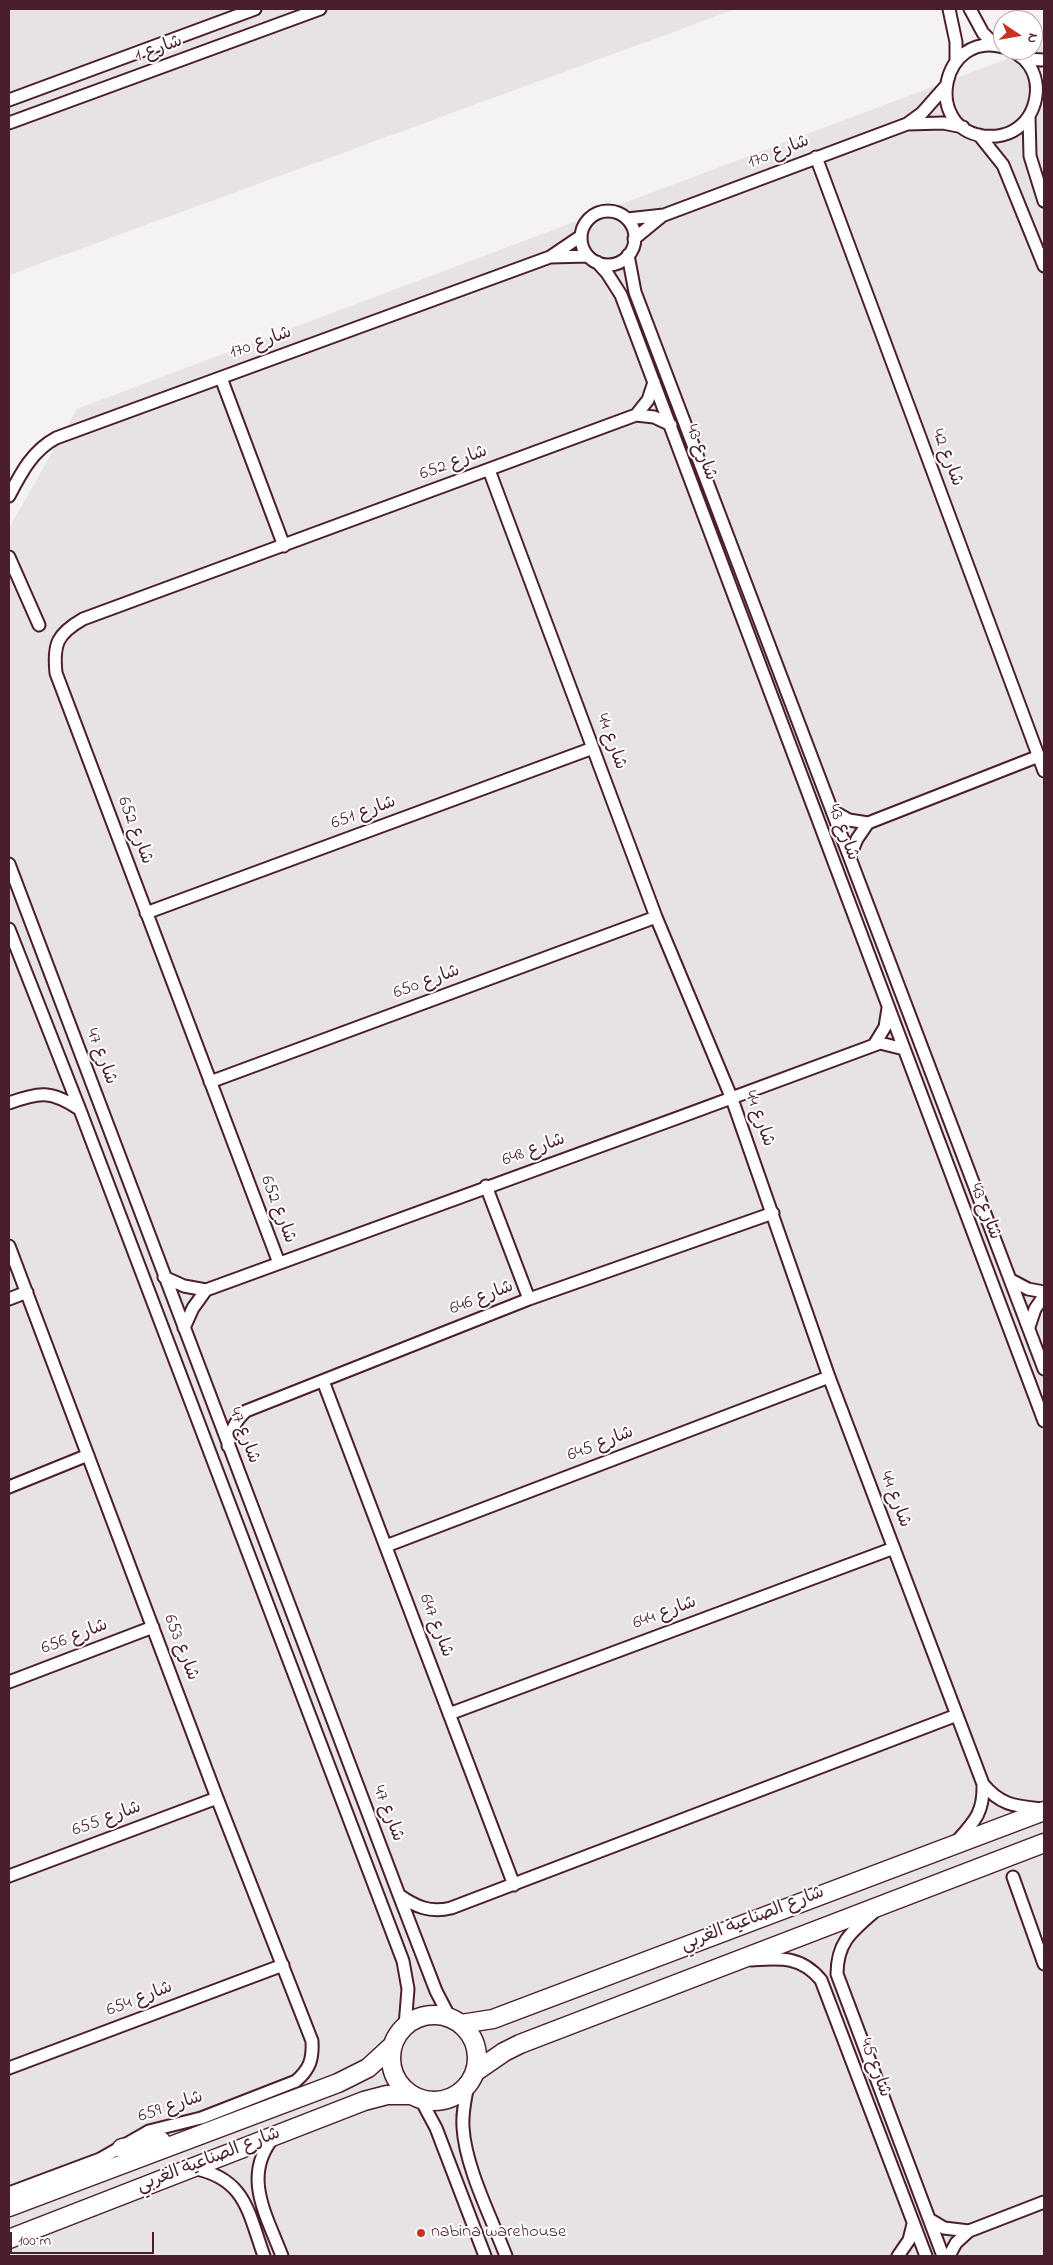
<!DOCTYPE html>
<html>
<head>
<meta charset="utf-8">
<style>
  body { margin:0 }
  #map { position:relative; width:1053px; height:2265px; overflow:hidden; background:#f4f2f2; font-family:"Indie Flower",sans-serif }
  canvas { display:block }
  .frame { position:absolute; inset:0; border:10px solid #4a1f2b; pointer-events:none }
  .north { position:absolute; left:993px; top:10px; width:50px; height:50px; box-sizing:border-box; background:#fff; border:1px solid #b7a5aa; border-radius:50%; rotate:102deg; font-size:14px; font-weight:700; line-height:20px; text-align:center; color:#4a1f2b }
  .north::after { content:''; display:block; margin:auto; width:18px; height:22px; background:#c8321e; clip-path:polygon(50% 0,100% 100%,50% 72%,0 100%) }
  .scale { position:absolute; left:10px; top:2232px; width:144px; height:22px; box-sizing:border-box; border:2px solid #4a1f2b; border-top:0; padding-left:6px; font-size:15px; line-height:18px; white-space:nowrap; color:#4a1f2b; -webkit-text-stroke:4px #fff; paint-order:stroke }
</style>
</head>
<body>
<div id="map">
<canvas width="1053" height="2265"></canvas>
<div class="frame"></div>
<div class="north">N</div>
<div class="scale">100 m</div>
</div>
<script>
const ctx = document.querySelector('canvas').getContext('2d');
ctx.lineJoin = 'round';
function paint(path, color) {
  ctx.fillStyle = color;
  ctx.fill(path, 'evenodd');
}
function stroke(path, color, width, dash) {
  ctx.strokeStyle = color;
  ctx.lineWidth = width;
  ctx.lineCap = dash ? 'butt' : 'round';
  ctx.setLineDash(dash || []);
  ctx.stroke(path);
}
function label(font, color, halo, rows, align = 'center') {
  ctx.font = font + ' "Indie Flower","Playpen Sans Arabic",sans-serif';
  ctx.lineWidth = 4;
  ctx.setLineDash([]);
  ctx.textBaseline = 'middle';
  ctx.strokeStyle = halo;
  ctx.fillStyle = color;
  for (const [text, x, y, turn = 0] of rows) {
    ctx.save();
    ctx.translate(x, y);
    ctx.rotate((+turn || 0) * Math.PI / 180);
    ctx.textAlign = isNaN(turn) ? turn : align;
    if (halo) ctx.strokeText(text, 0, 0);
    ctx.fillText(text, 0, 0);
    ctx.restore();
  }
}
paint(new Path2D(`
  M 9,9 L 736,9 L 9,275 Z
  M 1044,45 L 1044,2256 L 9,2256 L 9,528 L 77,409 Z`), '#e7e2e3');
const street = new Path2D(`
  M 949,9 L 956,42 L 956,61
  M 970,9 L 983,33 L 995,45
  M 1003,47 C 942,30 922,127 983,136 C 993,137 1004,136 1013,131 C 1038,117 1045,80 1024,59 C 1020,56 1016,53 1012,50
  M 1024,59 L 1044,60
  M 9,100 L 255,9
  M 1029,116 L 1030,156 L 1044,201
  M 9,123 L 320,9
  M 907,124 L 943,123 L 963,127
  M 979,135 L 1003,165 L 1044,266
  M 816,157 L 1044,771
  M581 238a27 27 0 1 1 54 0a27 27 0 1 1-54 0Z
  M 627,219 L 664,215 L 907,124 L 922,113 L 945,87
  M 634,239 L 662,216
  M 628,255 L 635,292 L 1044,1369
  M 550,257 L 588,256
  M 597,262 L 607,273 L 621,295 L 1044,1421
  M 221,378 L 284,546
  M 636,415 L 648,400 L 654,382
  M 489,470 L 656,917 L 732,1099 L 829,1377 L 983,1784 C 1001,1806 1016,1806 1043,1809
  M 9,496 C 21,473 32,451 56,438 L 550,257 L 581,236
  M 9,557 L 39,625
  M 833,811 L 849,820 L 868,823 L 1039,756
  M 850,856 L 857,839 L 868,823
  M 9,864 L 399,1895 L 436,1991 L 450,2018
  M 146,913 L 593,748
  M 9,929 L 80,1110 L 403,1961 L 408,1989 L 405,2026
  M 874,1045 L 885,1027 L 888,1008
  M 210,1082 L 656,917
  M 9,1103 C 39,1092 51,1090 79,1109
  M 486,1186 L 529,1299
  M 9,1246 L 217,1798 L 312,2041 C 313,2059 310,2069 296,2081 L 201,2118 L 149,2131 L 100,2159 L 9,2193
  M 279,1263 L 56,673 C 53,644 57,634 83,619 L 636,415 L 654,417 L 671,425
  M 164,1277 L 184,1286 L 206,1290 C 431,1207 656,1127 880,1043 L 904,1049
  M 1011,1280 L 1028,1289 L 1044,1292
  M 9,1299 L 27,1292
  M 1029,1327 L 1035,1309 L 1044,1296
  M 184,1328 L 193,1308 L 206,1290
  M 323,1381 L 514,1885
  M 228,1446 C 231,1431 234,1422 246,1411 L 529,1299 L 773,1213
  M 9,1487 L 88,1455
  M 386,1546 L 829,1377
  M 9,1682 L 153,1627
  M 449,1714 L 894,1548
  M 957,1841 C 975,1821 984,1812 983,1784
  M 9,1876 L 217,1798
  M 1013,1877 L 1044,1964
  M 399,1895 C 416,1907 430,1913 451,1908 L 957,1715
  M 873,1913 C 851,1932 837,1943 837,1974 L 943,2256
  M 752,1960 C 781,1958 801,1956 821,1980 L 926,2256
  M 9,2068 L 283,1965
  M 468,2085 C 465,2099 462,2113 463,2127 C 465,2167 492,2219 506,2256
  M 421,2100 L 436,2128 L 485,2256
  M 274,2137 C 241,2176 267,2216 282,2256
  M 192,2168 C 246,2178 248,2212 264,2256
  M 929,2219 L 944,2228 L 969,2231 L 1044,2202
  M 898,2256 L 909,2240 L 913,2224
  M 949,2256 L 956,2243 L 969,2231`);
const primary = new Path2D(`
  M391 2058a43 43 0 1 1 86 0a43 43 0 1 1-86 0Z
  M 461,2024 L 493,2019 L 1044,1811
  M 475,2072 L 504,2052 L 520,2044 L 1044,1843
  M 122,2148 L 161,2141
  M 9,2207 L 338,2083 L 368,2068 L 392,2046
  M 9,2239 L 364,2101 L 387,2095 L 411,2095`);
stroke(street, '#4a1f2b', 15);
stroke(primary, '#4a1f2b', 21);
stroke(street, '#fff', 11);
stroke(primary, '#fff', 18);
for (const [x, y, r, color] of [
  [421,2233,5,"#c8321e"]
]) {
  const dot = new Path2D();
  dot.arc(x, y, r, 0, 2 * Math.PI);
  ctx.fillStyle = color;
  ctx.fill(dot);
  stroke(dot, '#fff', 2);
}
label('18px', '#4a1f2b', '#fff', [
  ["شارع 1",159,50,-20],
  ["شارع 170",779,153,-21],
  ["شارع 170",261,344,-20],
  ["شارع 43",700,453,69],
  ["شارع 42",946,458,69],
  ["شارع 652",454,464,-20],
  ["شارع 44",610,742,70],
  ["شارع 651",364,814,-20],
  ["شارع 652",134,831,69],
  ["شارع 43",842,833,69],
  ["شارع 650",427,983,-20],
  ["شارع 47",100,1057,69],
  ["شارع 44",758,1119,70],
  ["شارع 648",534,1151,-20],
  ["شارع 652",277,1210,69],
  ["شارع 43",984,1212,69],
  ["شارع 646",482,1299,-21],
  ["شارع 47",243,1436,69],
  ["شارع 645",601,1445,-21],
  ["شارع 44",894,1500,69],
  ["شارع 644",665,1614,-20],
  ["شارع 647",435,1626,69],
  ["شارع 656",75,1638,-21],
  ["شارع 653",180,1648,69],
  ["شارع 47",387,1814,69],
  ["شارع 655",107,1820,-20],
  ["شارع الصناعية الغربي",753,1920,-21],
  ["شارع 654",140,2000,-21],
  ["شارع 45",874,2068,70],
  ["شارع 659",171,2108,-18],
  ["شارع الصناعية الغربي",209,2161,-21]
]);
label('18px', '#4a1f2b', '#fff', [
  ["nabina warehouse",431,2233]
], 'left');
</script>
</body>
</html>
